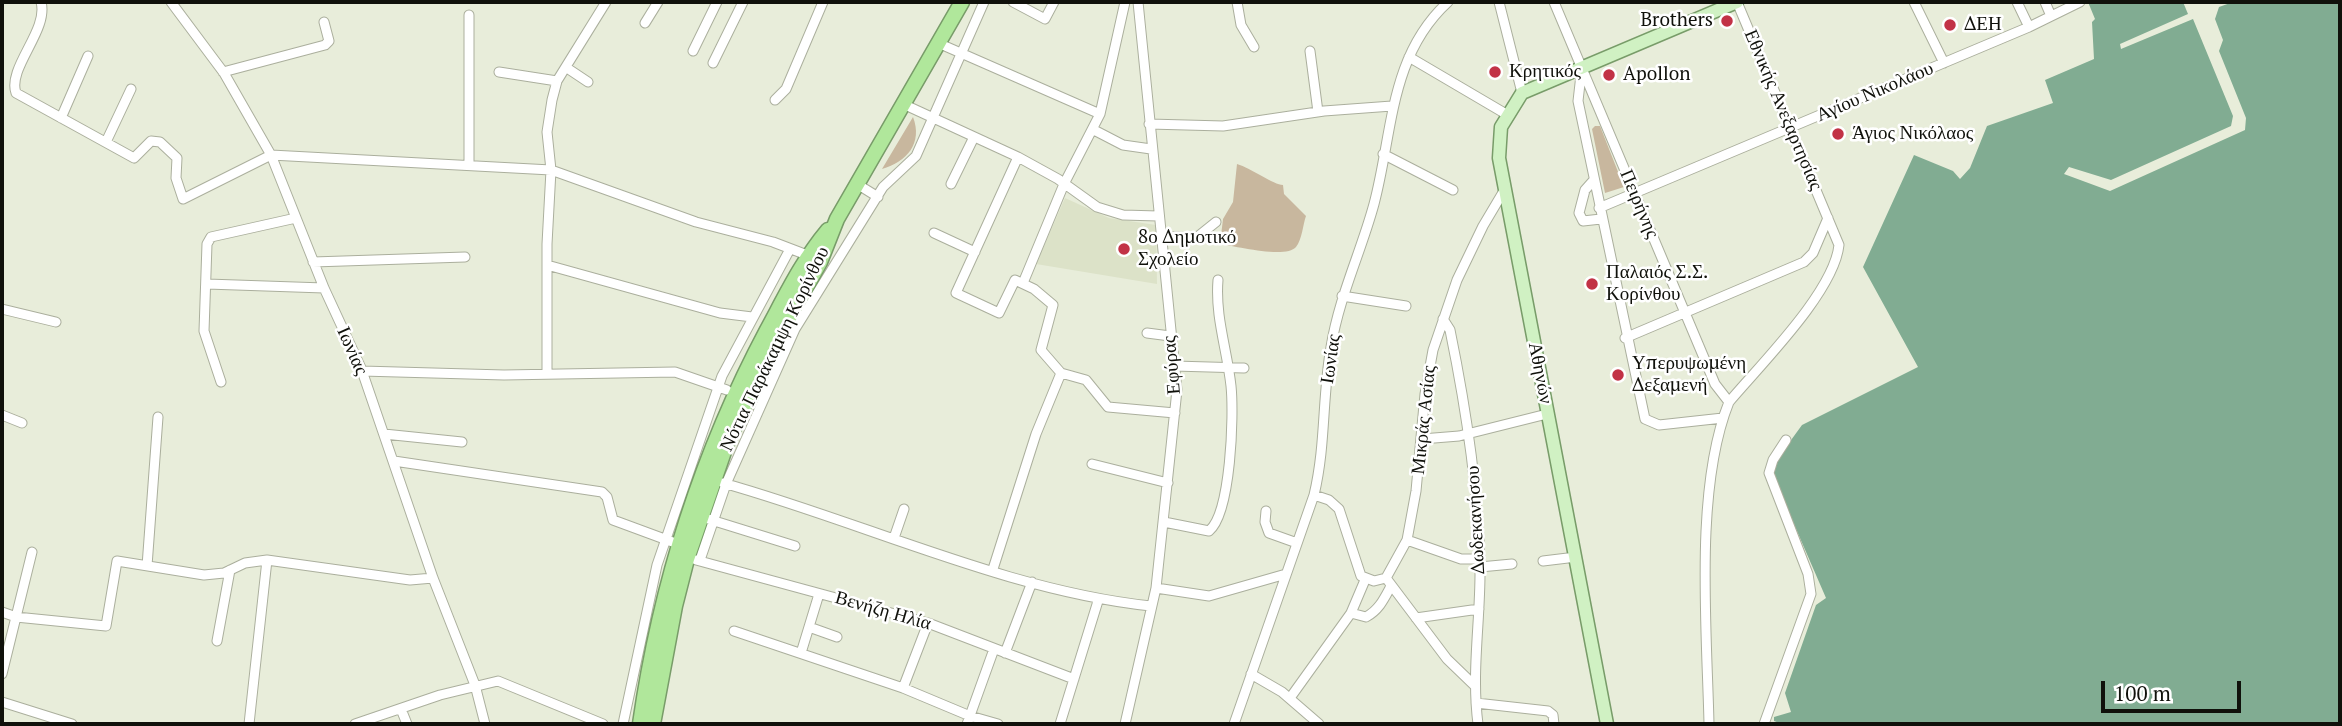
<!DOCTYPE html>
<html>
<head>
<meta charset="utf-8">
<style>
  body { margin:0 }
  #map { position:relative; width:2342px; height:726px; overflow:hidden; background:#e8edda; font-family:"PT Serif",serif }
  canvas { display:block }
  .frame { position:absolute; inset:0; border:4px solid #10110b; pointer-events:none }
  .scale { position:absolute; left:2101px; top:681px; width:140px; height:32px; box-sizing:border-box; border:4px solid #10110b; border-top:0; padding-left:9px; font-size:21px; line-height:24px; white-space:nowrap; color:#10110b; -webkit-text-stroke:5px #fff; paint-order:stroke }
</style>
</head>
<body>
<div id="map">
<canvas width="2342" height="726"></canvas>
<div class="frame"></div>
<div class="scale">100 m</div>
</div>
<script>
const ctx = document.querySelector('canvas').getContext('2d');
ctx.lineJoin = 'round';
function paint(path, color) {
  ctx.fillStyle = color;
  ctx.fill(path, 'evenodd');
}
function stroke(path, color, width, dash) {
  ctx.strokeStyle = color;
  ctx.lineWidth = width;
  ctx.lineCap = dash ? 'butt' : 'round';
  ctx.setLineDash(dash || []);
  ctx.stroke(path);
}
function label(font, color, halo, rows, align = 'center') {
  ctx.font = font + ' "PT Serif",serif';
  ctx.lineWidth = 5;
  ctx.setLineDash([]);
  ctx.textBaseline = 'middle';
  ctx.strokeStyle = halo;
  ctx.fillStyle = color;
  for (const [text, x, y, turn = 0] of rows) {
    ctx.save();
    ctx.translate(x, y);
    ctx.rotate((+turn || 0) * Math.PI / 180);
    ctx.textAlign = isNaN(turn) ? turn : align;
    if (halo) ctx.strokeText(text, 0, 0);
    ctx.fillText(text, 0, 0);
    ctx.restore();
  }
}
paint(new Path2D(`
  M 1065,198 L 1109,218 L 1156,225 L 1157,284 L 1036,264 Z`), '#dce2c8');
paint(new Path2D(`
  M 913,117 C 923,143 907,162 882,169 Z
  M 1595,126 L 1600,126 L 1624,187 L 1605,193 L 1592,129 Z
  M 1237,164 C 1251,168 1274,185 1283,185 L 1284,194 L 1306,216 C 1303,224 1302,240 1296,247 C 1286,259 1235,246 1220,244 L 1223,219 L 1233,202 Z`), '#c8b79e');
paint(new Path2D(`
  M 2088,2 L 2183,2 L 2188,14 L 2120,44 L 2121,49 L 2193,19 L 2233,116 L 2231,126 L 2111,180 L 2069,167 L 2064,174 L 2110,191 L 2245,130 L 2246,118 L 2219,51 L 2223,40 L 2215,19 L 2219,7 L 2233,2 L 2340,2 L 2340,724 L 1782,724 L 1774,721 L 1774,717 L 1791,712 L 1785,693 L 1816,605 L 1826,598 L 1770,469 L 1802,425 L 1918,367 L 1863,267 L 1914,155 L 1953,171 L 1960,179 L 1970,168 L 1987,126 L 2053,103 L 2045,80 L 2094,59 L 2092,22 L 2095,19 Z`), '#81ac92');
const minor = new Path2D(`
  M 41,2 C 49,30 7,68 16,93 L 134,158 L 151,141 L 160,142 L 177,158 L 176,178 L 183,199 L 271,155 L 551,170 L 696,222 L 773,242 L 807,255
  M 171,2 L 224,73 L 271,155 L 324,288 L 361,368 L 433,578 L 475,685 L 485,724
  M 1013,2 L 1045,19 L 1054,2
  M 1237,2 L 1241,25 L 1254,47
  M 1499,2 L 1522,93
  M 1554,2 L 1715,384 L 1729,402
  M 1914,2 L 1944,63
  M 2017,2 L 2029,27
  M 2045,2 L 2051,16
  M 469,15 L 469,164
  M 645,23 L 658,2
  M 938,43 L 1100,114
  M 693,51 L 717,2
  M 1310,51 L 1318,112
  M 1409,57 L 1506,114
  M 713,63 L 743,2
  M 1582,66 L 1578,101 L 1645,419 L 1659,425 L 1723,418
  M 567,68 L 588,82
  M 223,72 L 325,45 L 329,41 L 324,22
  M 499,72 L 557,81
  M 775,100 L 786,89 L 823,2
  M 903,104 L 1018,157 L 1058,179 L 1097,207 L 1123,215 L 1158,216
  M 61,118 L 88,56
  M 1149,124 L 1223,126 L 1324,111 L 1392,106
  M 1094,130 L 1123,145 L 1151,149
  M 106,142 L 131,89
  M 1383,154 L 1453,190
  M 1018,157 L 956,293 L 999,313 L 1015,280 L 1034,289 L 1053,305 L 1041,350 L 1061,373 L 1086,380 L 1108,407 L 1175,413
  M 1593,181 L 1585,190 L 1579,213 L 1583,221 L 1601,219
  M 857,184 L 878,197
  M 951,184 L 974,137
  M 1599,208 L 2029,27 L 2080,2
  M 934,233 L 975,252
  M 1160,236 L 1196,238 L 1216,222
  M 313,262 L 465,257
  M 547,265 L 720,313 L 752,317
  M 1023,283 L 1064,184 L 1100,114 L 1125,2
  M 207,284 L 324,288
  M 1342,296 L 1406,306
  M 2,309 L 56,322
  M 1443,319 L 1450,330 C 1466,408 1478,484 1480,564 C 1481,618 1471,670 1478,724
  M 1147,333 L 1170,336
  M 1625,338 L 1804,262 L 1813,253 L 1828,218
  M 1174,366 L 1244,368
  M 362,371 L 504,375 L 675,372 L 727,390
  M 547,372 L 547,244 L 551,170 L 547,132 L 552,100 L 557,81 L 606,2
  M 221,382 L 204,331 L 207,244 L 211,237 L 296,218
  M 2,415 L 22,423
  M 384,434 L 462,442
  M 1422,439 L 1459,436 L 1547,414
  M 394,461 L 602,492 L 607,497 L 613,520 L 678,544
  M 1092,464 L 1168,483
  M 723,483 C 863,522 1007,591 1151,606
  M 1314,495 L 1329,500 L 1339,509 L 1361,576 L 1374,581 L 1386,578
  M 1266,511 L 1265,522 L 1269,533 L 1297,543
  M 708,519 L 795,546
  M 1164,522 L 1209,531 C 1231,513 1234,415 1231,386 C 1227,349 1215,317 1218,280
  M 894,538 L 904,509
  M 1407,540 L 1461,559 L 1480,559
  M 696,560 L 928,623 L 1074,679
  M 700,560 L 726,484 L 795,329 L 883,187 L 916,156 L 984,2
  M 1543,561 L 1576,557
  M 147,566 L 158,417
  M 1480,567 L 1512,564
  M 993,569 L 1036,434 L 1061,373
  M 1386,578 L 1407,540 L 1416,491 L 1425,394 L 1433,350 L 1457,280 L 1483,226 L 1505,189
  M 1386,578 L 1447,659 L 1475,686
  M 1156,588 L 1209,596 L 1286,574
  M 2,612 L 16,617 L 106,626 L 117,561 L 204,575 L 224,573 L 245,563 L 267,560 L 410,580 L 433,578
  M 1351,613 L 1366,617 C 1379,610 1384,599 1391,586
  M 1416,618 L 1479,609
  M 809,627 L 837,637
  M 734,631 L 903,688 L 970,716 L 998,724
  M 217,641 L 230,570
  M 801,653 L 819,594
  M 1005,653 L 1032,582
  M 2,674 L 32,552
  M 1251,674 L 1282,692 L 1319,724
  M 903,688 L 928,623
  M 1290,698 L 1351,613 L 1365,580
  M 2,702 L 72,724
  M 1476,703 L 1548,711 L 1553,715 L 1554,724
  M 401,709 L 407,724
  M 249,724 L 267,560
  M 355,724 L 440,695 L 498,681 L 603,724
  M 623,724 L 657,565 L 722,376 L 790,249
  M 967,724 L 994,649
  M 1060,724 L 1098,601
  M 1125,724 L 1156,588 L 1177,390 L 1138,2
  M 1234,724 L 1314,495 C 1326,445 1322,397 1331,347 C 1339,297 1361,252 1374,204 C 1393,133 1389,56 1448,2
  M 1709,724 C 1707,630 1694,489 1729,402 C 1760,365 1834,292 1839,245 L 1737,2
  M 1764,724 L 1811,594 L 1808,574 L 1769,473 L 1773,460 L 1786,440`);
const major = new Path2D(`
  M 1607,724 L 1499,158 L 1501,127 L 1522,93 L 1737,2`);
const highway = new Path2D(`
  M 640,724 C 660,585 701,454 767,330 C 786,295 802,261 828,230
  M 653,724 L 675,606 L 687,559 L 727,443 L 769,354 L 820,262 L 837,219 L 962,2`);
stroke(minor, '#abaf9d', 11);
stroke(major, '#789c69', 15);
stroke(highway, '#789c69', 17);
stroke(minor, '#fff', 9);
stroke(major, '#d0f1c3', 12);
stroke(highway, '#b0e79b', 14);
for (const [x, y, r, color] of [
  [1727,21,7,"#c23246"],
  [1950,25,7,"#c23246"],
  [1495,72,7,"#c23246"],
  [1609,75,7,"#c23246"],
  [1838,134,7,"#c23246"],
  [1124,249,7,"#c23246"],
  [1592,284,7,"#c23246"],
  [1618,375,7,"#c23246"]
]) {
  const dot = new Path2D();
  dot.arc(x, y, r, 0, 2 * Math.PI);
  ctx.fillStyle = color;
  ctx.fill(dot);
  stroke(dot, '#fff', 2.5);
}
label('19px', '#10110b', '#fff', [
  ["Brothers",1713,21,"right"],
  ["ΔΕΗ",1964,25],
  ["Κρητικός",1509,72],
  ["Apollon",1623,75],
  ["Άγιος Νικόλαος",1852,134],
  ["8ο Δημοτικό",1138,238],
  ["Σχολείο",1138,260],
  ["Παλαιός Σ.Σ.",1606,273],
  ["Κορίνθου",1606,295],
  ["Υπερυψωμένη",1632,364],
  ["Δεξαμενή",1632,386]
], 'left');
label('19px', '#10110b', '#fff', [
  ["Αγίου Νικολάου",1875,92,-23],
  ["Εθνικής Ανεξαρτησίας",1783,110,67],
  ["Πειρήνης",1639,204,67],
  ["Νότια Παράκαμψη Κορίνθου",775,349,-64],
  ["Ιωνίας",352,351,66],
  ["Ιωνίας",1331,359,-82],
  ["Εφύρας",1172,365,-95],
  ["Αθηνών",1540,373,79],
  ["Μικράς Ασίας",1424,420,-84],
  ["Δωδεκανήσου",1476,520,-93],
  ["Βενήζη Ηλία",883,611,16]
]);
</script>
</body>
</html>
